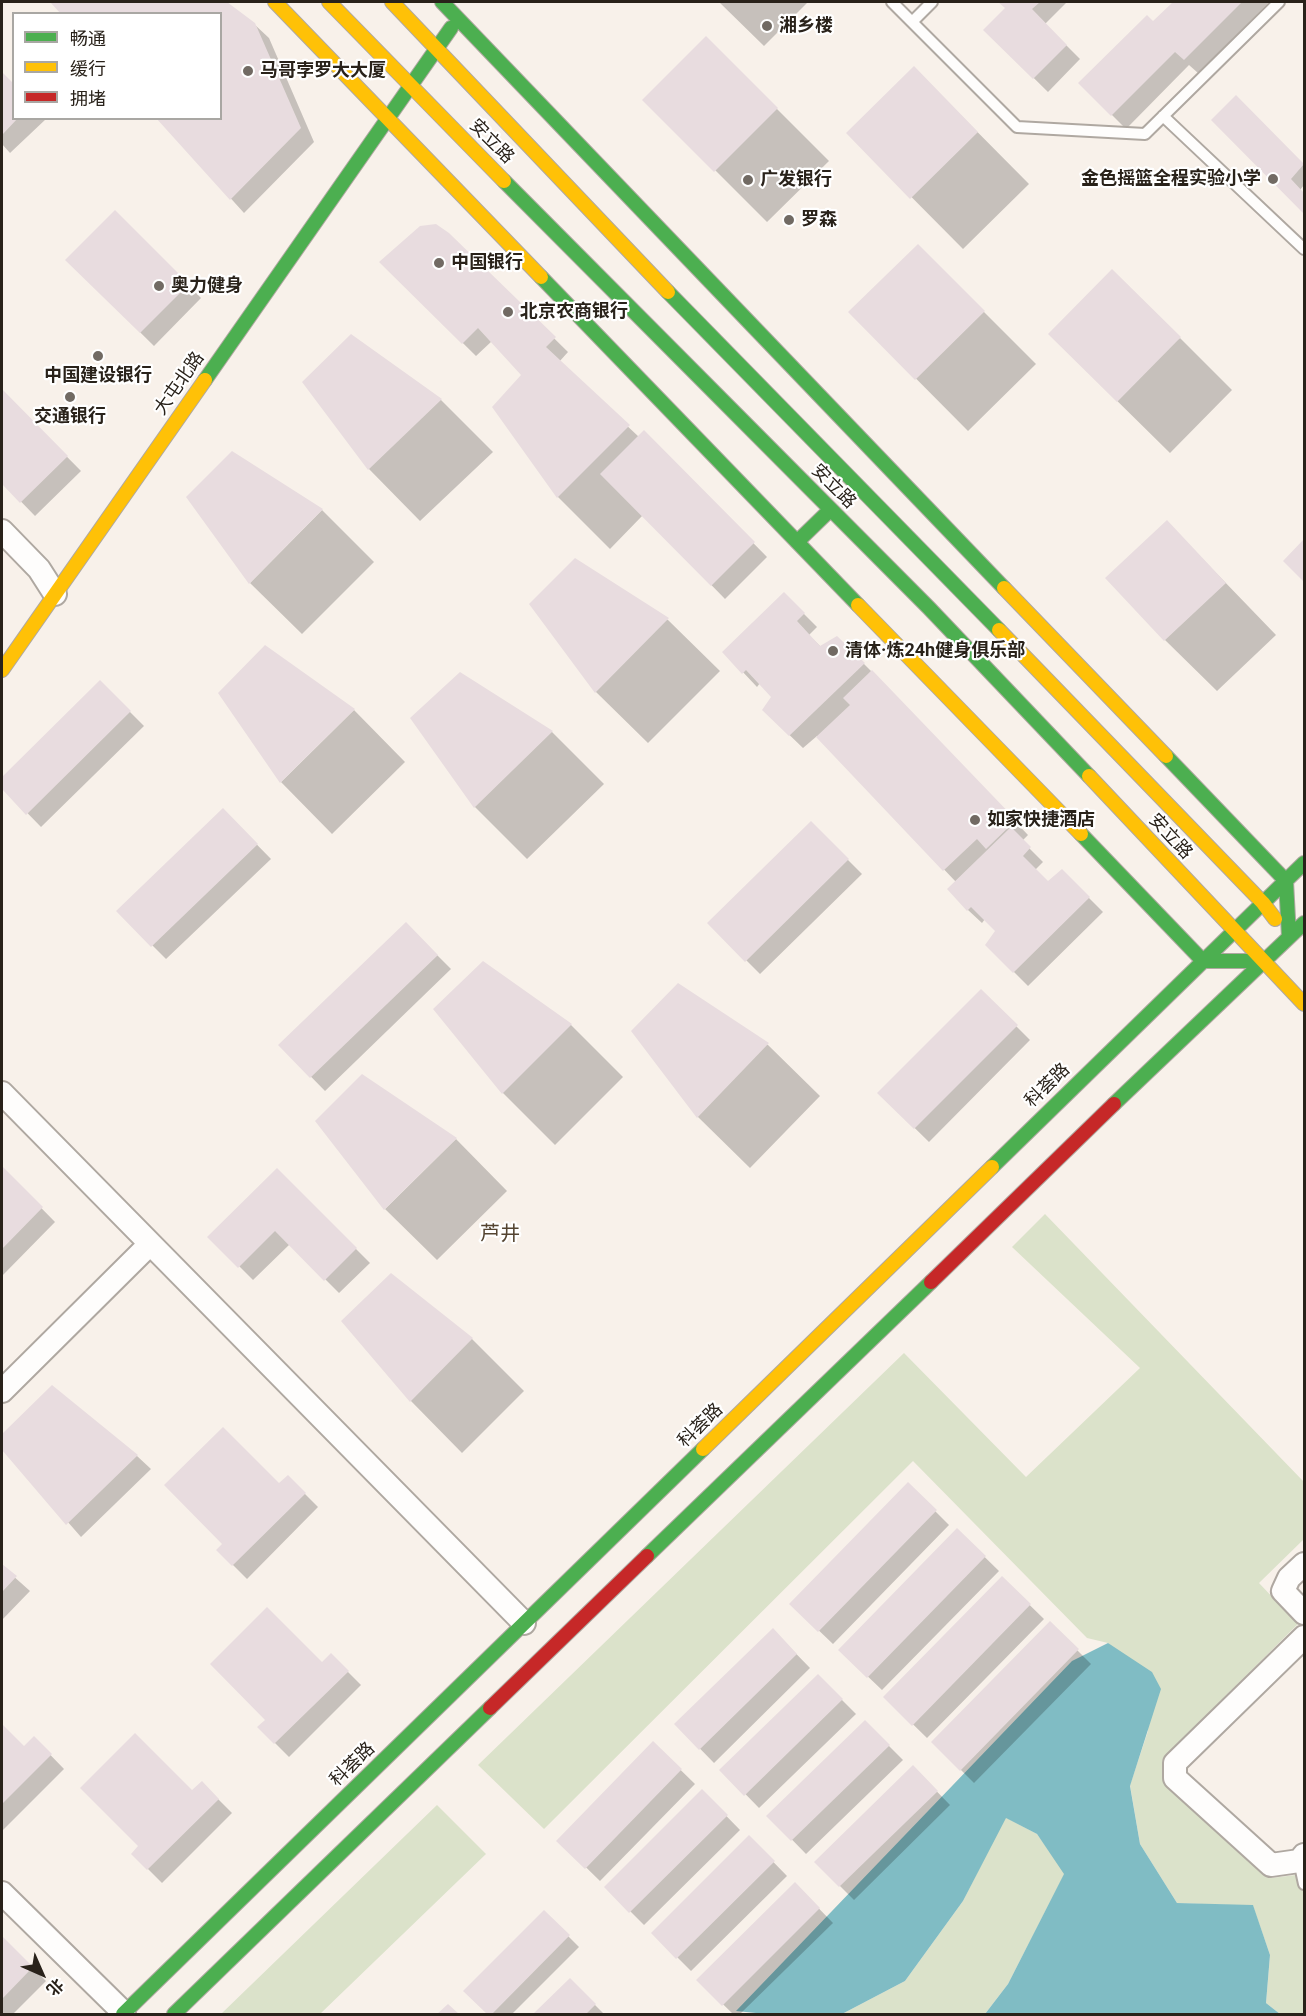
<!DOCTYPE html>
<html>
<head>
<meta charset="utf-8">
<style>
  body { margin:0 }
  #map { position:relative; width:1306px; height:2016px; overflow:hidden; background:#f8f1ea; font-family:Roboto,"Noto Sans SC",sans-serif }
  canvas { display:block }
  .frame { position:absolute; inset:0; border:3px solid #29221a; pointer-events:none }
  .legend { position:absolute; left:12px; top:12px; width:210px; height:108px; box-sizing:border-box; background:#fff; border:2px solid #a9a7a3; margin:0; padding:8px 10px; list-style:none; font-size:18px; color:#29221a }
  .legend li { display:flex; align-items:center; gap:12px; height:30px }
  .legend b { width:30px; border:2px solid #a9a7a3 }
  .north { position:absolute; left:12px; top:1944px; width:60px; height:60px; -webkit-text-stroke:4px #fff; paint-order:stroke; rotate:135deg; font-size:16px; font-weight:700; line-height:24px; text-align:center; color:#29221a }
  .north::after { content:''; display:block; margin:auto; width:21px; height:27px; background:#29221a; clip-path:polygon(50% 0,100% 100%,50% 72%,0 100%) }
</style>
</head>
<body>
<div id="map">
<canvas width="1306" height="2016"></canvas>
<div class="frame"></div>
<ul class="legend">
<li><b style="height:8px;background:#4caf50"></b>畅通</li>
<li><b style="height:8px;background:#ffc107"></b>缓行</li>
<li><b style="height:8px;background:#c62828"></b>拥堵</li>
</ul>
<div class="north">北</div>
</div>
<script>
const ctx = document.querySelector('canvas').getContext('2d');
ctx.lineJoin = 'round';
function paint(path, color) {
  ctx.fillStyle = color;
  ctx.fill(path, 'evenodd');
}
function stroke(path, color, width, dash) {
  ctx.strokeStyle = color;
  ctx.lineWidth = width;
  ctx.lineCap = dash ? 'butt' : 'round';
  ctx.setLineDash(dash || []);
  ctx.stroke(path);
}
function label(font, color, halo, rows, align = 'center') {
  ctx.font = font + ' Roboto,"Noto Sans SC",sans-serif';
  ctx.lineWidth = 4.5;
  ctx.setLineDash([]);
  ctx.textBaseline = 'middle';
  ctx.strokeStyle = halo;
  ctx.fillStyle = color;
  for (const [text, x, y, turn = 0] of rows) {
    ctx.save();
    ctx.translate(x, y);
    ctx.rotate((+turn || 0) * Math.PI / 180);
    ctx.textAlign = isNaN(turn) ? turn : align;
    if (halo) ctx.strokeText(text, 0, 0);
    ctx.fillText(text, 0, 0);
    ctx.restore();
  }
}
paint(new Path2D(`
  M 1045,1214 L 1304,1482 L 1304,1539 L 1259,1583 L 1298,1624 L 1163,1758 L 1162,1777 L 1271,1878 L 1304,1874 L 1304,2014 L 1280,2014 L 1266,2003 L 1270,1955 L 1253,1906 L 1177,1903 L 1140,1844 L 1130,1785 L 1148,1731 L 1108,1643 L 1087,1638 L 913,1461 L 544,1829 L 478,1765 L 904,1353 L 1026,1477 L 1140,1368 L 1012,1247 Z
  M 437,1805 L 486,1854 L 320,2014 L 221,2014 Z
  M 1005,1817 L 1037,1834 L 1065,1873 L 1008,1984 L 985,2014 L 842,2014 L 905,1981 L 963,1901 Z`), '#dbe2ca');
paint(new Path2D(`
  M 1108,1643 L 1152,1672 L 1161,1689 L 1130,1786 L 1140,1844 L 1177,1903 L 1253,1905 L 1270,1955 L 1266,2003 L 1280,2014 L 985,2014 L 1008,1984 L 1064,1874 L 1037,1834 L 1006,1818 L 963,1901 L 905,1981 L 842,2014 L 766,2014 L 736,2011 L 1072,1661 Z`), '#80bcc4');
paint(new Path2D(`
  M 52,2 L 225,2 L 254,24 L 269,38 L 314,142 L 244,213 L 158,118 L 220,118 L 220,14 L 63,14 Z
  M 719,2 L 808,2 L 764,46 Z
  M 1000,2 L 1067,2 L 1045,24 L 1080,59 L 1048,92 L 985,30 L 1007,8 Z
  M 1175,2 L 1269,2 L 1198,73 L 1189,65 L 1126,129 L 1080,83 L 1153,24 Z
  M 706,38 L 829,161 L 767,222 L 645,100 Z
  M 914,68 L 1029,184 L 963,249 L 848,133 Z
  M 2,73 L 14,86 L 14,118 L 46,119 L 10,153 L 2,144 Z
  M 1236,97 L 1304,166 L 1304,185 L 1300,190 L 1304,195 L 1304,212 L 1213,120 Z
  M 115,212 L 201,298 L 154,346 L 67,260 Z
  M 448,234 L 568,352 L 559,362 L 639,437 L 644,432 L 767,557 L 725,599 L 643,515 L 610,549 L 558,497 L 494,407 L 523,375 L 492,341 L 476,356 L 381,262 Z
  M 918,246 L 1036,364 L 968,431 L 850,312 Z
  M 351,336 L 441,400 L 493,452 L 420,521 L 369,469 Z
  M 1180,338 L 1232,390 L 1170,453 L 1102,386 Z
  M 2,391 L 81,471 L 35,516 L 2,482 Z
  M 322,510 L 374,562 L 302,634 L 250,583 Z
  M 1167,522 L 1276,635 L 1217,691 L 1165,640 Z
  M 1304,541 L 1304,580 L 1285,561 Z
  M 576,560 L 668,620 L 720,671 L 648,743 L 596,692 Z
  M 784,594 L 817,627 L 809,635 L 821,647 L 837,637 L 886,686 L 1028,835 L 1022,841 L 1043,862 L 1035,870 L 1047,883 L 1062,871 L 1103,912 L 1028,986 L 987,945 L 997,931 L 985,919 L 982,923 L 968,910 L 956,882 L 817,736 L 803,748 L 778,724 L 773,697 L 760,683 L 757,687 L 724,652 Z
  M 460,674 L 552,732 L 604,784 L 527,859 L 475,807 Z
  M 100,682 L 144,726 L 41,827 L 2,787 L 2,779 Z
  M 354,710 L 405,762 L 332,834 L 281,782 Z
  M 223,810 L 271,859 L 166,959 L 118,911 Z
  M 811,823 L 862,874 L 760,974 L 709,923 Z
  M 406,924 L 451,969 L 325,1091 L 280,1045 Z
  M 484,963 L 571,1025 L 623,1077 L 555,1145 L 503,1093 L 435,1009 Z
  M 679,985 L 768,1045 L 820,1096 L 750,1168 L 698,1117 Z
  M 981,991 L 1030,1040 L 929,1142 L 879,1093 Z
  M 456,1139 L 507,1191 L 437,1260 L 385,1209 Z
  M 2,1168 L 55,1222 L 2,1276 Z
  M 277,1170 L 370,1263 L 339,1293 L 290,1244 L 253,1280 L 210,1237 Z
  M 391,1275 L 472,1339 L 524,1391 L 462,1453 L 411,1401 Z
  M 52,1387 L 137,1456 L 151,1469 L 81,1537 L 2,1447 L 2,1436 Z
  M 288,1477 L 318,1507 L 247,1579 L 218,1550 Z
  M 908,1484 L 949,1525 L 833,1644 L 791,1604 Z
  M 957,1530 L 999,1571 L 882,1690 L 840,1650 Z
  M 2,1566 L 30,1591 L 2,1620 Z
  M 1002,1578 L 1044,1619 L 927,1738 L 885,1697 Z
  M 1050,1623 L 1091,1664 L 974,1783 L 933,1742 Z
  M 773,1630 L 810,1668 L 714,1763 L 676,1724 Z
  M 331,1655 L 361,1685 L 289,1757 L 259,1727 Z
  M 818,1676 L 856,1714 L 759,1808 L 722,1770 Z
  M 865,1722 L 903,1760 L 806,1854 L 769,1816 Z
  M 2,1726 L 24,1748 L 34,1738 L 64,1769 L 2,1831 Z
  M 653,1743 L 695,1784 L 600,1881 L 559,1841 Z
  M 913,1767 L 950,1805 L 854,1900 L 816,1862 Z
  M 202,1783 L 232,1813 L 162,1883 L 133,1854 Z
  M 702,1791 L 740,1830 L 644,1925 L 606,1887 Z
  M 749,1837 L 787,1876 L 691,1971 L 653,1933 Z
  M 795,1884 L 833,1923 L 740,2014 L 733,2014 L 698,1980 Z
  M 544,1912 L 579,1947 L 512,2014 L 489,2014 L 465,1991 Z
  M 2,1938 L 46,1981 L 13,2014 L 2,2014 Z
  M 570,1980 L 604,2014 L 535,2014 Z`), '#0003');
paint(new Path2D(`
  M 50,2 L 227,2 L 255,23 L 301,128 L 230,200 L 156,118 L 220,118 L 220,14 L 61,14 Z
  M 998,2 L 1040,2 L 1032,9 L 1067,45 L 1033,79 L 983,30 L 1005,8 Z
  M 1173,2 L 1242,2 L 1184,60 L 1175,52 L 1111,116 L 1078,83 L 1147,15 L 1153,21 Z
  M 706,36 L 778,108 L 714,172 L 642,100 Z
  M 914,66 L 978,132 L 910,199 L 846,133 Z
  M 2,72 L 14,84 L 14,118 L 18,118 L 2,135 Z
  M 1236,95 L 1304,164 L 1291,179 L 1304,193 L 1304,214 L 1211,120 Z
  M 115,210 L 189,284 L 140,333 L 65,260 Z
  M 436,224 L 449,233 L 556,337 L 546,347 L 630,425 L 557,498 L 492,407 L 521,375 L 478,328 L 462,344 L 379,262 L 420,226 Z
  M 918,244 L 985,311 L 915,380 L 848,312 Z
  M 1112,269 L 1181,337 L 1117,402 L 1048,334 Z
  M 351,334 L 442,399 L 368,470 L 302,382 Z
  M 2,389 L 68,456 L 20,503 L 2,484 Z
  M 644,430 L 755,542 L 711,586 L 600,474 Z
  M 232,451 L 323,509 L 249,584 L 186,497 Z
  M 1167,520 L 1226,583 L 1164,641 L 1105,578 Z
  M 1304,539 L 1304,582 L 1283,561 Z
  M 575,558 L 669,618 L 595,693 L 529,604 Z
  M 784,592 L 805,613 L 797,621 L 820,646 L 837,636 L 865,663 L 789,736 L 762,710 L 771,697 L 746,670 L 742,674 L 722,652 Z
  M 265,645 L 355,709 L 280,783 L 218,693 Z
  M 872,670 L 1016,820 L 986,849 L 977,839 L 943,871 L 816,737 L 850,705 L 843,698 Z
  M 460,672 L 553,731 L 474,808 L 410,718 Z
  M 100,680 L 131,711 L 26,815 L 2,789 L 2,777 Z
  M 223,808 L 258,844 L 151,947 L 116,911 Z
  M 811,821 L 849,859 L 745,962 L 707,923 Z
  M 1011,827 L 1031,847 L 1023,856 L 1048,881 L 1062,869 L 1090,897 L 1013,973 L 985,945 L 995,931 L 971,907 L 967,911 L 947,889 Z
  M 406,922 L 438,955 L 310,1078 L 278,1045 Z
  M 483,961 L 572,1024 L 502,1094 L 433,1009 Z
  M 678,983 L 769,1043 L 697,1118 L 631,1031 Z
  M 981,989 L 1018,1025 L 914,1129 L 877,1093 Z
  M 362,1074 L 457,1138 L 384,1210 L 315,1121 Z
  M 2,1166 L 43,1207 L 2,1249 Z
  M 277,1168 L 357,1248 L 324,1281 L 275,1231 L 238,1268 L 207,1237 Z
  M 391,1273 L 473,1338 L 410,1402 L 341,1321 Z
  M 52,1385 L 138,1455 L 66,1525 L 2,1450 L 2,1434 Z
  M 223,1427 L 279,1483 L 288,1475 L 306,1493 L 232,1566 L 216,1550 L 222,1544 L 164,1485 Z
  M 908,1482 L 937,1510 L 818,1632 L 789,1604 Z
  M 957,1528 L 986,1556 L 867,1678 L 838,1650 Z
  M 2,1564 L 17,1576 L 2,1592 Z
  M 1002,1576 L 1031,1604 L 912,1726 L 883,1697 Z
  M 267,1607 L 322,1662 L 331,1653 L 349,1671 L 274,1744 L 257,1727 L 265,1720 L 210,1664 Z
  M 1050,1621 L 1079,1649 L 960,1771 L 931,1742 Z
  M 773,1628 L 797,1654 L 699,1750 L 674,1724 Z
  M 818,1674 L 843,1699 L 744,1796 L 719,1770 Z
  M 865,1720 L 890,1745 L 791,1841 L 766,1816 Z
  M 2,1724 L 24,1746 L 34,1736 L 52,1754 L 2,1804 Z
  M 135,1733 L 192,1790 L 202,1781 L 219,1799 L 147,1870 L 131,1854 L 138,1846 L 80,1788 Z
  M 653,1741 L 682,1769 L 585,1869 L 556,1841 Z
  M 913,1765 L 938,1791 L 839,1887 L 814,1862 Z
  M 702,1789 L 728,1815 L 629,1913 L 604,1887 Z
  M 749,1835 L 775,1861 L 676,1959 L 651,1933 Z
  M 795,1882 L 820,1908 L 722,2006 L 696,1980 Z
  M 544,1910 L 570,1935 L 492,2014 L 487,2014 L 463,1991 Z
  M 2,1936 L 33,1967 L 2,1999 Z
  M 570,1978 L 596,2004 L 586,2014 L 533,2014 Z
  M 448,2004 L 459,2014 L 437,2014 Z`), '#e8dcdf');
const lane = new Path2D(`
  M 892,2 L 1017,127 L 1145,134 L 1279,2
  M 912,22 L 932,2
  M 1163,116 L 1304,249
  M 1299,1861 L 1304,1884`);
const street = new Path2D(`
  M 2,531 L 39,569 L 55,594
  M 2,1093 L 524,1623
  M 2,1391 L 150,1244
  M 1304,1564 L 1289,1578 L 1283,1591 L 1304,1613
  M 1304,1637 L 1175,1763 L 1175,1778 L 1271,1865 L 1299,1861 L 1304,1855
  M 2,1893 L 124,2013`);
const fast = new Path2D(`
  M 442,2 L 1004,588
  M 504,181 L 929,608 L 1089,776
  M 541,277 L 858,605
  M 668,292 L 999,630
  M 205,380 L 451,28
  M 797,542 L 830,510
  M 1166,756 L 1286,881 L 1289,937
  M 1081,834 L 1203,961 L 1262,961
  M 1114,1104 L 1304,923
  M 992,1167 L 1304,863
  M 647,1556 L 931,1282
  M 123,2014 L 703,1449
  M 174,2014 L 490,1708`);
const slow = new Path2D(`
  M 275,2 L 541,277
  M 329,2 L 504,181
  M 392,2 L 668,292
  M 1004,588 L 1166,756
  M 858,605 L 1081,834
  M 999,630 L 1263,903 L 1275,919
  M 2,670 L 205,380
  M 1089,776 L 1304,1004
  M 703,1449 L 992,1167`);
const jam = new Path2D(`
  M 931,1282 L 1114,1104
  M 490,1708 L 647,1556`);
stroke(lane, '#afa8a1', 14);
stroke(street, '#afa8a1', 26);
stroke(fast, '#afa8a1', 16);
stroke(slow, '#afa8a1', 16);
stroke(jam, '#afa8a1', 16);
stroke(lane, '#fefdfc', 10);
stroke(street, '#fefdfc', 22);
stroke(fast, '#4caf50', 14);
stroke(slow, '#ffc107', 14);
stroke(jam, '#c62828', 14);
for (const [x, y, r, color] of [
  [767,26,6,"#716a63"],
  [248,71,6,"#716a63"],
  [1273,179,6,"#716a63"],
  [748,180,6,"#716a63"],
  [789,220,6,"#716a63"],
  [439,263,6,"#716a63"],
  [159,286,6,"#716a63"],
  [508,312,6,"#716a63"],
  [98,356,6,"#716a63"],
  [70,397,6,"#716a63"],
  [833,651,6,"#716a63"],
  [975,820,6,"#716a63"]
]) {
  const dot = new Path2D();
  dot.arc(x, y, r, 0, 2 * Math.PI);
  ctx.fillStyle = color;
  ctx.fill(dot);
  stroke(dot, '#fff', 2);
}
label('bold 18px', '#29221a', '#fff', [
  ["湘乡楼",779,26],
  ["马哥孛罗大大厦",260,71],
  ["金色摇篮全程实验小学",1261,179,"right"],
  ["广发银行",760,180],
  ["罗森",801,220],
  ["中国银行",451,263],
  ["奥力健身",171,286],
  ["北京农商银行",520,312],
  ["中国建设银行",98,376,"center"],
  ["交通银行",70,417,"center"],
  ["清体·炼24h健身俱乐部",845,651],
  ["如家快捷酒店",987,820]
], 'left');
label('18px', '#29221a', '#fff', [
  ["安立路",491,142,45],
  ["大屯北路",180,384,-55],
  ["安立路",833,487,45],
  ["安立路",1170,837,47],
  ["科荟路",1048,1086,-44],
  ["科荟路",701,1426,-44],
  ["科荟路",353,1765,-44]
]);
label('20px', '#544431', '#fff', [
  ["芦井",500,1235]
]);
</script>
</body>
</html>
